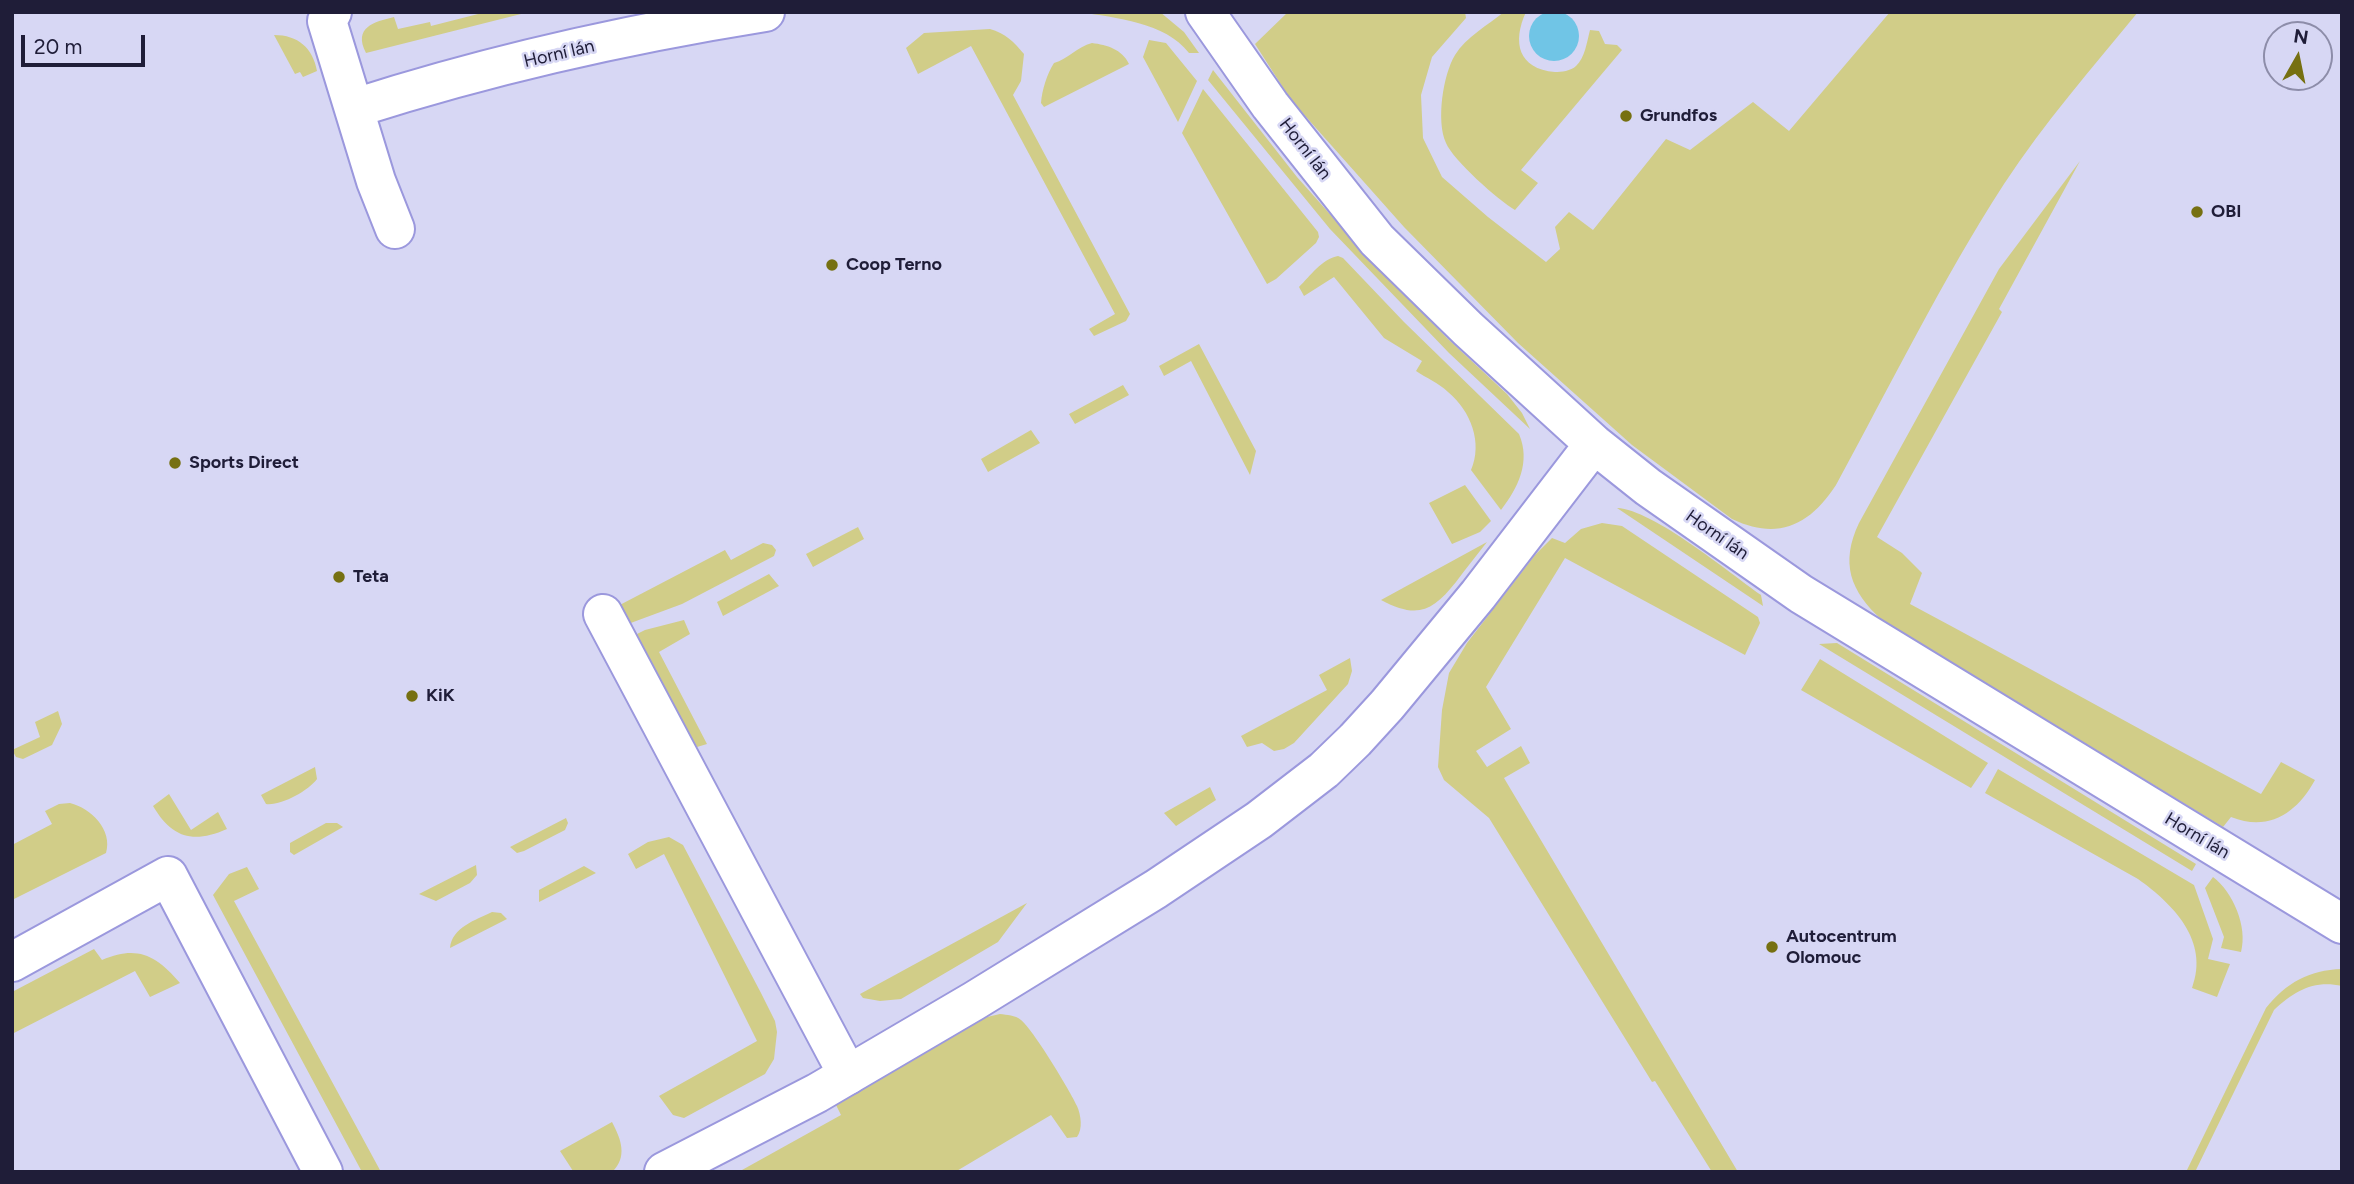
<!DOCTYPE html>
<html>
<head>
<meta charset="utf-8">
<style>
  body { margin:0 }
  #map { position:relative; width:2354px; height:1184px; overflow:hidden; background:#d7d7f4; font-family:Figtree,sans-serif }
  canvas { display:block }
  .frame { position:absolute; inset:0; border:14px solid #1f1d38; pointer-events:none }
  .north { position:absolute; left:2263px; top:21px; width:70px; height:70px; box-sizing:border-box; background:#d7d7f4; border:2px solid #8d8da9; border-radius:50%; rotate:9deg; font-size:19px; font-weight:700; line-height:28px; text-align:center; color:#1f1d38 }
  .north::after { content:''; display:block; margin:auto; width:24px; height:32px; background:#767011; clip-path:polygon(50% 0,100% 100%,50% 72%,0 100%) }
  .scale { position:absolute; left:21px; top:35px; width:124px; height:32px; box-sizing:border-box; border:4px solid #1f1d38; border-top:0; padding-left:9px; font-size:21px; line-height:24px; white-space:nowrap; color:#1f1d38; -webkit-text-stroke:5px #d7d7f4; paint-order:stroke }
</style>
</head>
<body>
<div id="map">
<canvas width="2354" height="1184"></canvas>
<div class="frame"></div>
<div class="north">N</div>
<div class="scale">20 m</div>
</div>
<script>
const ctx = document.querySelector('canvas').getContext('2d');
ctx.lineJoin = 'round';
function paint(path, color) {
  ctx.fillStyle = color;
  ctx.fill(path, 'evenodd');
}
function stroke(path, color, width, dash) {
  ctx.strokeStyle = color;
  ctx.lineWidth = width;
  ctx.lineCap = dash ? 'butt' : 'round';
  ctx.setLineDash(dash || []);
  ctx.stroke(path);
}
function label(font, color, halo, rows, align = 'center') {
  ctx.font = font + ' Figtree,sans-serif';
  ctx.lineWidth = 5;
  ctx.setLineDash([]);
  ctx.textBaseline = 'middle';
  ctx.strokeStyle = halo;
  ctx.fillStyle = color;
  for (const [text, x, y, turn = 0] of rows) {
    ctx.save();
    ctx.translate(x, y);
    ctx.rotate((+turn || 0) * Math.PI / 180);
    ctx.textAlign = isNaN(turn) ? turn : align;
    if (halo) ctx.strokeText(text, 0, 0);
    ctx.fillText(text, 0, 0);
    ctx.restore();
  }
}
paint(new Path2D(`
  M 486,12 L 529,12 L 366,53 C 353,27 374,22 394,17 L 398,29 L 430,22 L 431,26 Z
  M 1079,12 L 1160,12 L 1184,32 L 1199,53 L 1189,53 C 1165,22 1116,18 1079,12 Z
  M 1288,12 L 1465,12 L 1466,18 L 1432,57 L 1421,95 L 1423,138 L 1442,177 L 1488,217 L 1546,262 L 1560,249 L 1555,227 L 1569,212 L 1593,230 L 1666,139 L 1690,150 L 1753,102 L 1789,131 L 1890,12 L 2138,12 C 2092,68 2044,123 2004,184 C 1942,280 1891,384 1836,485 C 1810,525 1778,541 1732,519 L 1632,445 L 1518,343 L 1404,227 L 1291,100 L 1255,44 Z
  M 1504,12 L 1526,12 C 1512,42 1518,69 1555,72 C 1561,72 1571,71 1576,66 C 1585,58 1587,41 1590,30 L 1599,31 L 1605,44 L 1617,45 L 1622,50 L 1521,170 L 1538,183 L 1515,210 C 1498,200 1453,160 1446,143 C 1436,121 1443,75 1455,55 C 1466,37 1488,25 1504,12 Z
  M 990,29 C 1005,33 1014,42 1024,54 L 1021,81 L 1013,95 L 1130,314 L 1126,321 L 1094,336 L 1089,329 L 1115,314 L 971,46 L 918,74 L 906,48 L 924,33 Z
  M 274,35 C 298,35 313,48 317,71 L 303,77 L 300,72 L 295,74 Z
  M 1149,40 L 1166,43 L 1197,81 L 1178,122 L 1143,57 Z
  M 1092,43 C 1107,45 1122,49 1129,64 L 1044,107 L 1041,103 C 1042,90 1047,74 1054,63 C 1068,59 1077,47 1092,43 Z
  M 1213,70 L 1297,177 L 1352,239 L 1447,338 L 1507,394 L 1522,413 L 1530,429 L 1449,353 L 1330,229 L 1208,80 Z
  M 1203,89 L 1318,232 L 1319,237 L 1316,243 L 1276,279 L 1267,284 L 1182,133 Z
  M 2080,161 L 1999,309 L 2002,312 L 1877,537 L 1902,553 L 1922,573 L 1910,604 C 2027,666 2143,732 2261,794 L 2281,762 L 2315,780 C 2297,813 2269,832 2231,817 L 2223,827 L 1882,620 C 1850,591 1840,563 1859,523 L 1999,269 Z
  M 1338,256 L 1343,258 L 1404,322 L 1519,434 C 1531,462 1518,488 1501,510 L 1471,470 C 1483,443 1471,411 1448,392 C 1439,383 1426,378 1416,371 L 1422,361 L 1384,338 L 1334,277 L 1304,296 L 1299,287 C 1310,276 1322,259 1338,256 Z
  M 1199,344 L 1256,451 L 1250,475 L 1191,361 L 1164,376 L 1159,366 Z
  M 1123,385 L 1129,395 L 1075,424 L 1069,414 Z
  M 1031,430 L 1040,443 L 988,472 L 981,459 Z
  M 1465,485 L 1491,521 L 1480,532 L 1452,544 L 1429,503 Z
  M 1617,508 C 1654,510 1728,572 1761,595 L 1763,606 Z
  M 1602,523 L 1622,526 L 1758,617 L 1760,623 L 1745,655 L 1565,558 L 1486,687 L 1511,729 L 1476,751 L 1487,767 L 1521,746 L 1530,763 L 1504,778 L 1738,1172 L 1712,1172 L 1655,1081 L 1652,1082 L 1489,818 L 1444,780 L 1438,767 L 1442,710 L 1449,673 L 1467,643 L 1535,555 L 1552,538 L 1565,543 L 1581,529 Z
  M 858,527 L 864,539 L 813,567 L 806,554 Z
  M 1487,542 C 1477,555 1466,568 1456,582 C 1432,612 1417,619 1381,600 Z
  M 763,543 L 772,545 L 776,550 L 774,556 L 682,604 L 628,624 L 614,608 L 725,550 L 731,560 Z
  M 769,574 L 779,586 L 723,616 L 717,602 Z
  M 684,620 L 690,634 L 659,652 L 707,744 L 697,747 L 635,635 L 645,630 Z
  M 1837,643 L 2196,864 L 2192,871 L 1819,644 Z
  M 1350,658 L 1352,671 L 1348,684 L 1294,743 L 1284,749 L 1274,751 L 1262,743 L 1247,747 L 1241,736 L 1327,690 L 1319,675 Z
  M 1820,659 L 1988,763 L 1971,788 L 1801,690 Z
  M 58,711 L 62,724 L 52,745 L 23,759 L 16,757 L 12,750 L 40,737 L 35,722 Z
  M 315,767 L 317,779 C 308,791 281,806 266,804 L 261,795 Z
  M 1998,769 L 2194,885 L 2213,939 L 2208,959 L 2230,964 L 2217,997 L 2192,988 C 2210,941 2173,904 2138,879 L 1985,793 Z
  M 1210,787 L 1216,800 L 1176,826 L 1164,813 Z
  M 169,794 L 191,830 L 218,812 L 227,829 C 193,844 172,838 153,806 Z
  M 70,803 C 91,808 113,830 106,853 L 12,900 L 12,845 L 52,824 L 45,811 L 59,804 Z
  M 566,818 L 568,823 L 565,830 L 524,851 L 517,853 L 510,847 Z
  M 326,823 L 337,823 L 343,827 L 294,855 L 290,852 L 290,843 Z
  M 669,837 L 683,845 L 761,993 L 775,1021 L 777,1032 L 774,1059 L 765,1074 L 684,1118 L 673,1115 L 659,1096 L 757,1041 L 664,854 L 636,869 L 628,854 L 648,842 Z
  M 476,865 L 477,875 L 470,883 L 436,901 L 419,894 Z
  M 584,866 L 596,873 L 539,902 L 539,890 Z
  M 247,867 L 259,889 L 234,901 L 381,1172 L 362,1172 L 213,895 L 229,874 Z
  M 2213,877 C 2233,892 2248,927 2241,952 L 2221,948 L 2224,937 L 2205,888 Z
  M 1027,903 L 998,942 L 901,999 L 880,1001 L 863,998 L 860,994 Z
  M 492,912 L 501,913 L 507,919 L 450,948 C 452,927 476,920 492,912 Z
  M 94,949 L 102,960 C 137,945 156,955 180,983 L 150,997 L 135,971 L 12,1034 L 12,992 Z
  M 2342,969 L 2342,986 C 2313,980 2295,991 2274,1010 L 2195,1172 L 2186,1172 L 2266,1008 C 2286,983 2309,970 2342,969 Z
  M 1000,1014 C 1007,1015 1015,1015 1021,1020 C 1032,1028 1071,1092 1077,1106 C 1081,1115 1083,1129 1077,1137 L 1067,1138 L 1051,1115 L 955,1172 L 743,1172 L 742,1170 L 841,1115 L 836,1105 L 987,1017 Z
  M 612,1122 C 621,1139 628,1157 612,1172 L 573,1171 L 560,1151 Z`), '#d1cd88');
paint(new Path2D(`
  M1529 36a25 25 0 1 1 50 0a25 25 0 1 1-50 0Z`), '#70c5e6');
const minor = new Path2D(`
  M 332,12 L 327,21 L 376,181 L 395,229
  M 355,108 C 489,65 627,34 765,12
  M 603,614 L 848,1075`);
const tertiary = new Path2D(`
  M 1205,12 L 1270,105 L 1377,240 L 1468,329 L 1594,444 L 1648,487 L 1801,594 L 2342,924
  M 12,962 L 168,876 L 323,1172
  M 664,1172 L 817,1093 L 974,1001 L 1156,889 L 1259,820 L 1324,770 L 1355,740 L 1387,705 L 1478,595 L 1594,444`);
stroke(minor, '#9b98dd', 42);
stroke(tertiary, '#9b98dd', 42);
stroke(minor, '#fff', 38);
stroke(tertiary, '#fff', 38);
for (const [x, y, r, color] of [
  [1626,116,7,"#767011"],
  [2197,212,7,"#767011"],
  [832,265,7,"#767011"],
  [175,463,7,"#767011"],
  [339,577,7,"#767011"],
  [412,696,7,"#767011"],
  [1772,947,7,"#767011"]
]) {
  const dot = new Path2D();
  dot.arc(x, y, r, 0, 2 * Math.PI);
  ctx.fillStyle = color;
  ctx.fill(dot);
  stroke(dot, '#d7d7f4', 2.5);
}
label('18px', '#1f1d38', '#d7d7f4', [
  ["Horní lán",559,54,-13],
  ["Horní lán",1305,149,52],
  ["Horní lán",1717,535,35],
  ["Horní lán",2197,836,31]
]);
label('bold 18px', '#1f1d38', '#d7d7f4', [
  ["Grundfos",1640,116],
  ["OBI",2211,212],
  ["Coop Terno",846,265],
  ["Sports Direct",189,463],
  ["Teta",353,577],
  ["KiK",426,696],
  ["Autocentrum",1786,937],
  ["Olomouc",1786,958]
], 'left');
</script>
</body>
</html>
